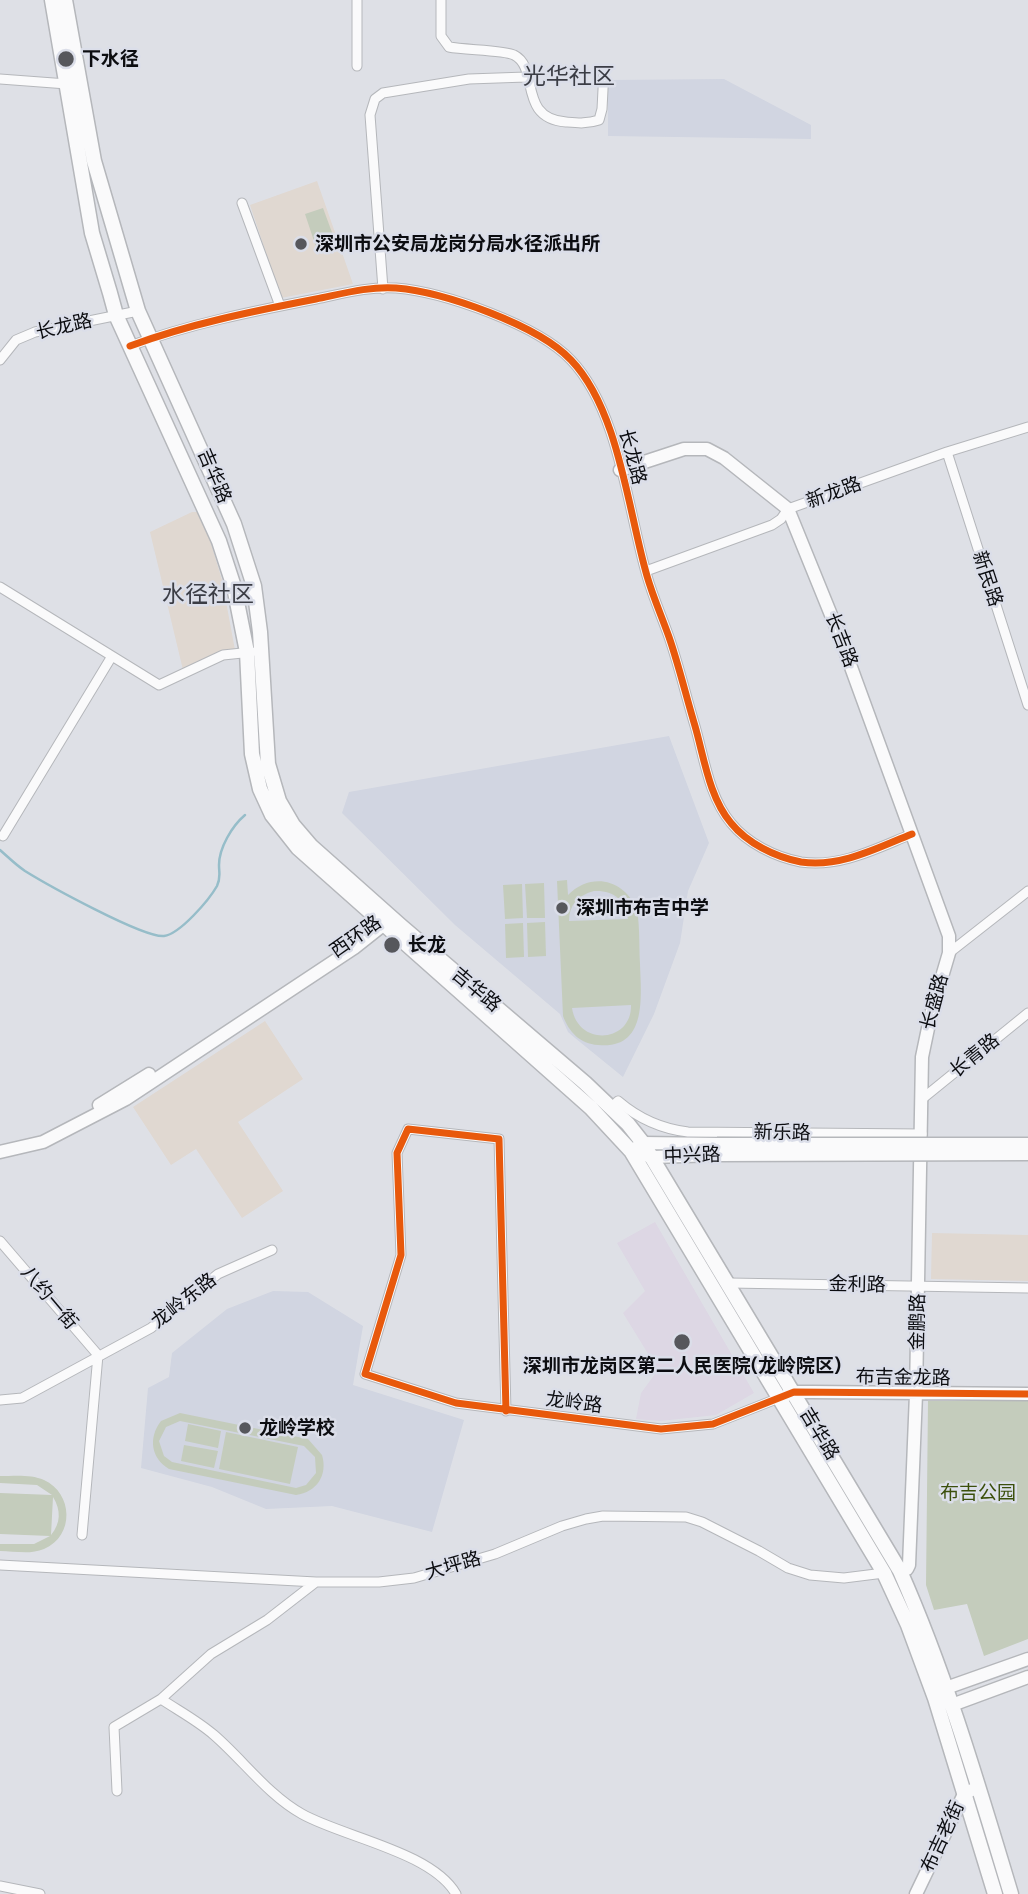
<!DOCTYPE html>
<html>
<head>
<meta charset="utf-8">
<style>
  body { margin:0 }
  canvas { display:block; background:#dee0e6 }
</style>
</head>
<body>
<canvas width="1028" height="1894"></canvas>
<script>
const ctx = document.querySelector('canvas').getContext('2d');
ctx.lineJoin = 'round';
function paint(path, color) {
  ctx.fillStyle = color;
  ctx.fill(path, 'evenodd');
}
function stroke(path, color, width, dash) {
  ctx.strokeStyle = color;
  ctx.lineWidth = width;
  ctx.lineCap = dash ? 'butt' : 'round';
  ctx.setLineDash(dash || []);
  ctx.stroke(path);
}
function label(font, color, halo, rows, align = 'center') {
  ctx.font = font + ' Figtree,"Noto Sans SC",sans-serif';
  ctx.lineWidth = 5;
  ctx.setLineDash([]);
  ctx.textBaseline = 'middle';
  ctx.strokeStyle = halo;
  ctx.fillStyle = color;
  for (const [text, x, y, turn = 0] of rows) {
    ctx.save();
    ctx.translate(x, y);
    ctx.rotate((+turn || 0) * Math.PI / 180);
    ctx.textAlign = isNaN(turn) ? turn : align;
    if (halo) ctx.strokeText(text, 0, 0);
    ctx.fillText(text, 0, 0);
    ctx.restore();
  }
}
paint(new Path2D(`
  M 317,181 L 353,284 L 281,298 L 250,205 Z
  M 192,512 L 198,512 L 206,527 L 222,580 L 235,650 L 183,670 L 150,532 Z
  M 265,1021 L 303,1079 L 238,1122 L 283,1191 L 242,1218 L 196,1149 L 171,1165 L 133,1107 Z
  M 932,1233 L 1028,1235 L 1028,1281 L 931,1279 Z`), '#e0d8d1');
paint(new Path2D(`
  M 724,79 L 811,125 L 811,139 L 608,136 L 608,80 Z
  M 669,736 L 709,843 L 688,891 L 680,943 L 654,1014 L 623,1077 L 575,1038 L 568,1032 L 560,1014 L 455,925 L 342,813 L 349,792 Z
  M 273,1291 L 308,1292 L 363,1326 L 353,1385 L 464,1420 L 432,1532 L 332,1506 L 266,1509 L 212,1487 L 141,1468 L 148,1388 L 169,1377 L 172,1353 L 227,1309 Z`), '#d1d5e1');
paint(new Path2D(`
  M 655,1222 L 754,1393 L 716,1415 L 660,1421 L 636,1419 L 641,1393 L 658,1370 L 623,1313 L 645,1291 L 617,1243 Z`), '#ddd7e4');
paint(new Path2D(`
  M 323,208 L 337,246 L 318,253 L 305,214 Z
  M 567,880 L 568,895 C 592,871 625,880 637,910 C 640,928 639,946 640,964 C 641,996 648,1050 598,1045 C 580,1044 569,1032 563,1016 L 557,881 ZM 594,891 C 613,890 626,900 628,919 L 569,921 C 569,905 578,895 594,891 ZM 631,1005 C 632,1043 578,1047 572,1008 Z
  M 544,883 L 545,918 L 527,918 L 525,884 Z
  M 522,884 L 523,918 L 505,919 L 503,885 Z
  M 545,922 L 546,956 L 528,957 L 527,923 Z
  M 523,923 L 524,957 L 506,958 L 505,924 Z
  M 928,1401 L 1028,1401 L 1028,1639 L 984,1656 L 967,1604 L 934,1610 L 926,1585 Z
  M 180,1413 L 308,1439 L 322,1455 C 328,1475 317,1492 296,1495 L 169,1469 C 151,1458 148,1438 161,1421 ZM 180,1421 L 304,1446 L 315,1457 L 316,1473 L 306,1485 L 296,1488 L 172,1462 L 164,1456 L 159,1441 L 166,1427 Z
  M 188,1424 L 221,1431 L 218,1448 L 185,1441 Z
  M 226,1432 L 298,1447 L 290,1484 L 219,1469 Z
  M 184,1445 L 218,1451 L 214,1468 L 181,1461 Z
  M 0,1476 C 14,1476 31,1474 44,1480 C 73,1493 75,1536 44,1549 C 30,1555 14,1551 0,1551 L 0,1544 L 34,1544 L 50,1536 L 0,1534 L 0,1493 L 52,1495 L 37,1485 L 0,1483 ZM 53,1497 C 61,1510 61,1523 51,1535 Z`), '#c4ccbc');
stroke(new Path2D(`
  M 0,850 C 8,857 16,865 25,871 C 46,884 143,938 164,936 C 180,934 209,900 217,886 C 221,878 219,873 219,865 C 219,848 232,826 245,815`), '#96bdc9', 2.5);
const street = new Path2D(`
  M 441,0 L 441,36 L 449,47 C 464,50 505,50 514,55 C 540,68 517,118 566,122 C 578,123 587,124 599,120 L 602,109 L 604,70
  M 357,66 L 357,0
  M 0,79 L 67,84
  M 242,203 L 280,306
  M 383,289 L 370,115 L 375,99 L 383,93 L 469,79 L 526,77
  M 130,346 C 189,324 254,311 316,299 C 341,294 369,286 396,288 C 444,292 538,325 571,360 C 619,410 628,511 647,576 C 653,597 662,617 669,637 C 679,666 686,696 695,726 C 704,757 709,797 731,823 C 747,843 775,857 801,862 C 840,868 877,848 912,834
  M 0,360 L 16,340 L 35,332 L 138,311
  M 947,452 L 1028,705
  M 646,571 L 772,525 L 781,519 L 788,509 L 947,452 L 1028,427
  M 0,587 L 159,685 L 223,655 L 252,652
  M 3,836 L 112,656
  M 949,953 L 1028,891
  M 922,1099 L 1028,1013
  M 611,1108 L 618,1101 C 639,1119 662,1129 688,1132 L 922,1134
  M 0,1241 L 98,1355
  M 729,1283 L 1028,1288
  M 0,1400 L 22,1398 L 151,1328 L 218,1274 L 272,1250
  M 506,1411 L 499,1139 L 408,1129 L 397,1153 L 401,1255 L 365,1374 L 456,1403 L 661,1429 L 713,1424 L 779,1398
  M 82,1535 L 98,1355
  M 0,1565 L 316,1582
  M 161,1699 C 179,1711 198,1721 214,1735 C 243,1760 268,1795 302,1814 C 343,1837 432,1852 456,1894
  M 117,1791 L 114,1727 L 161,1699 L 211,1654 L 267,1620 L 316,1582 L 379,1582 L 414,1578 L 495,1554 L 562,1526 L 586,1519 L 603,1516 L 686,1517 L 702,1522 L 759,1551 L 788,1568 L 810,1575 L 844,1578 L 884,1573
  M 0,1886 L 40,1894`);
const secondary = new Path2D(`
  M 620,470 L 684,449 L 707,449 L 724,458 L 788,509 L 840,637 L 949,936 L 949,953 L 931,1014 L 922,1057 L 916,1394 L 909,1565 L 907,1569 L 900,1571
  M 99,1105 L 149,1074
  M 637,1147 L 643,1143 L 717,1144
  M 0,1152 L 43,1142 L 126,1099 L 354,948 L 383,925 L 388,915
  M 644,1155 L 652,1157 L 717,1155
  M 787,1395 L 794,1392 L 812,1392 L 1028,1394
  M 946,1688 L 1028,1659
  M 952,1705 L 1028,1677
  M 916,1894 L 964,1794 L 978,1787`);
const primary = new Path2D(`
  M 52,0 L 92,233 L 110,293 L 116,315 L 219,541 L 234,587 L 247,652 L 252,754 L 260,789 L 272,815 L 298,848 L 591,1108 L 631,1151 L 884,1573 L 908,1625 L 935,1698 L 995,1894
  M 65,0 L 94,161 L 138,311 L 234,524 L 254,586 L 260,632 L 268,764 L 279,801 L 293,825 L 311,846 L 401,926 L 585,1083 L 628,1124 L 643,1143 L 900,1571 C 946,1675 978,1785 1011,1894`);
stroke(street, '#b5b7bb', 11);
stroke(secondary, '#b5b7bb', 15);
stroke(primary, '#b5b7bb', 17);
stroke(street, '#fafafb', 9);
stroke(secondary, '#fafafb', 12);
stroke(primary, '#fafafb', 14);
const secondaryBridge = new Path2D(`
  M 717,1144 L 1028,1144
  M 717,1155 L 1028,1154`);
stroke(secondaryBridge, '#b5b7bb', 15, []);
stroke(secondaryBridge, '#fafafb', 12);
stroke(new Path2D(`
  M 130,346 C 189,324 254,311 316,299 C 341,294 369,286 396,288 C 444,292 538,325 571,360 C 619,410 628,511 647,576 C 653,597 662,617 669,637 C 679,666 686,696 695,726 C 704,757 709,797 731,823 C 747,843 775,857 801,862 C 840,868 877,848 912,834
  M 506,1411 L 499,1139 L 408,1129 L 397,1153 L 401,1255 L 365,1374 L 456,1403 L 661,1429 L 713,1424 L 794,1392 L 1028,1394`), '#e8590c', 7);
for (const [x, y, r, color] of [
  [66,59,9,"#56575c"],
  [301,244,7,"#56575c"],
  [562,908,7,"#56575c"],
  [392,945,9,"#56575c"],
  [682,1342,9,"#56575c"],
  [245,1428,7,"#56575c"]
]) {
  const dot = new Path2D();
  dot.arc(x, y, r, 0, 2 * Math.PI);
  ctx.fillStyle = color;
  ctx.fill(dot);
  stroke(dot, '#dbdee9', 2.5);
}
label('bold 19px', '#0c0d11', '#dbdee9', [
  ["下水径",82,59],
  ["深圳市公安局龙岗分局水径派出所",315,244],
  ["深圳市布吉中学",576,908],
  ["长龙",408,945],
  ["深圳市龙岗区第二人民医院(龙岭院区)",682,1366,"center"],
  ["龙岭学校",259,1428]
], 'left');
label('19px', '#0c0d11', '#dbdee9', [
  ["长龙路",64,327,-13],
  ["长龙路",632,457,75],
  ["吉华路",214,476,67],
  ["新龙路",834,493,-20],
  ["新民路",987,579,72],
  ["长吉路",841,640,69],
  ["西环路",356,937,-35],
  ["吉华路",476,990,40],
  ["长盛路",935,1002,-75],
  ["长青路",975,1056,-39],
  ["新乐路",782,1133,1],
  ["中兴路",692,1156,-2],
  ["金利路",857,1285,1],
  ["八约一街",49,1298,50],
  ["龙岭东路",184,1301,-38],
  ["金鹏路",918,1322,-89],
  ["布吉金龙路",903,1378,1],
  ["龙岭路",574,1403,7],
  ["吉华路",819,1434,59],
  ["大坪路",453,1566,-16],
  ["布吉老街",943,1837,-65]
]);
label('19px', '#3b4f0c', '#dbdee9', [
  ["布吉公园",978,1493]
]);
label('23px', '#3b3d45', '#dbdee9', [
  ["光华社区",569,77],
  ["水径社区",208,595]
]);
</script>
</body>
</html>
